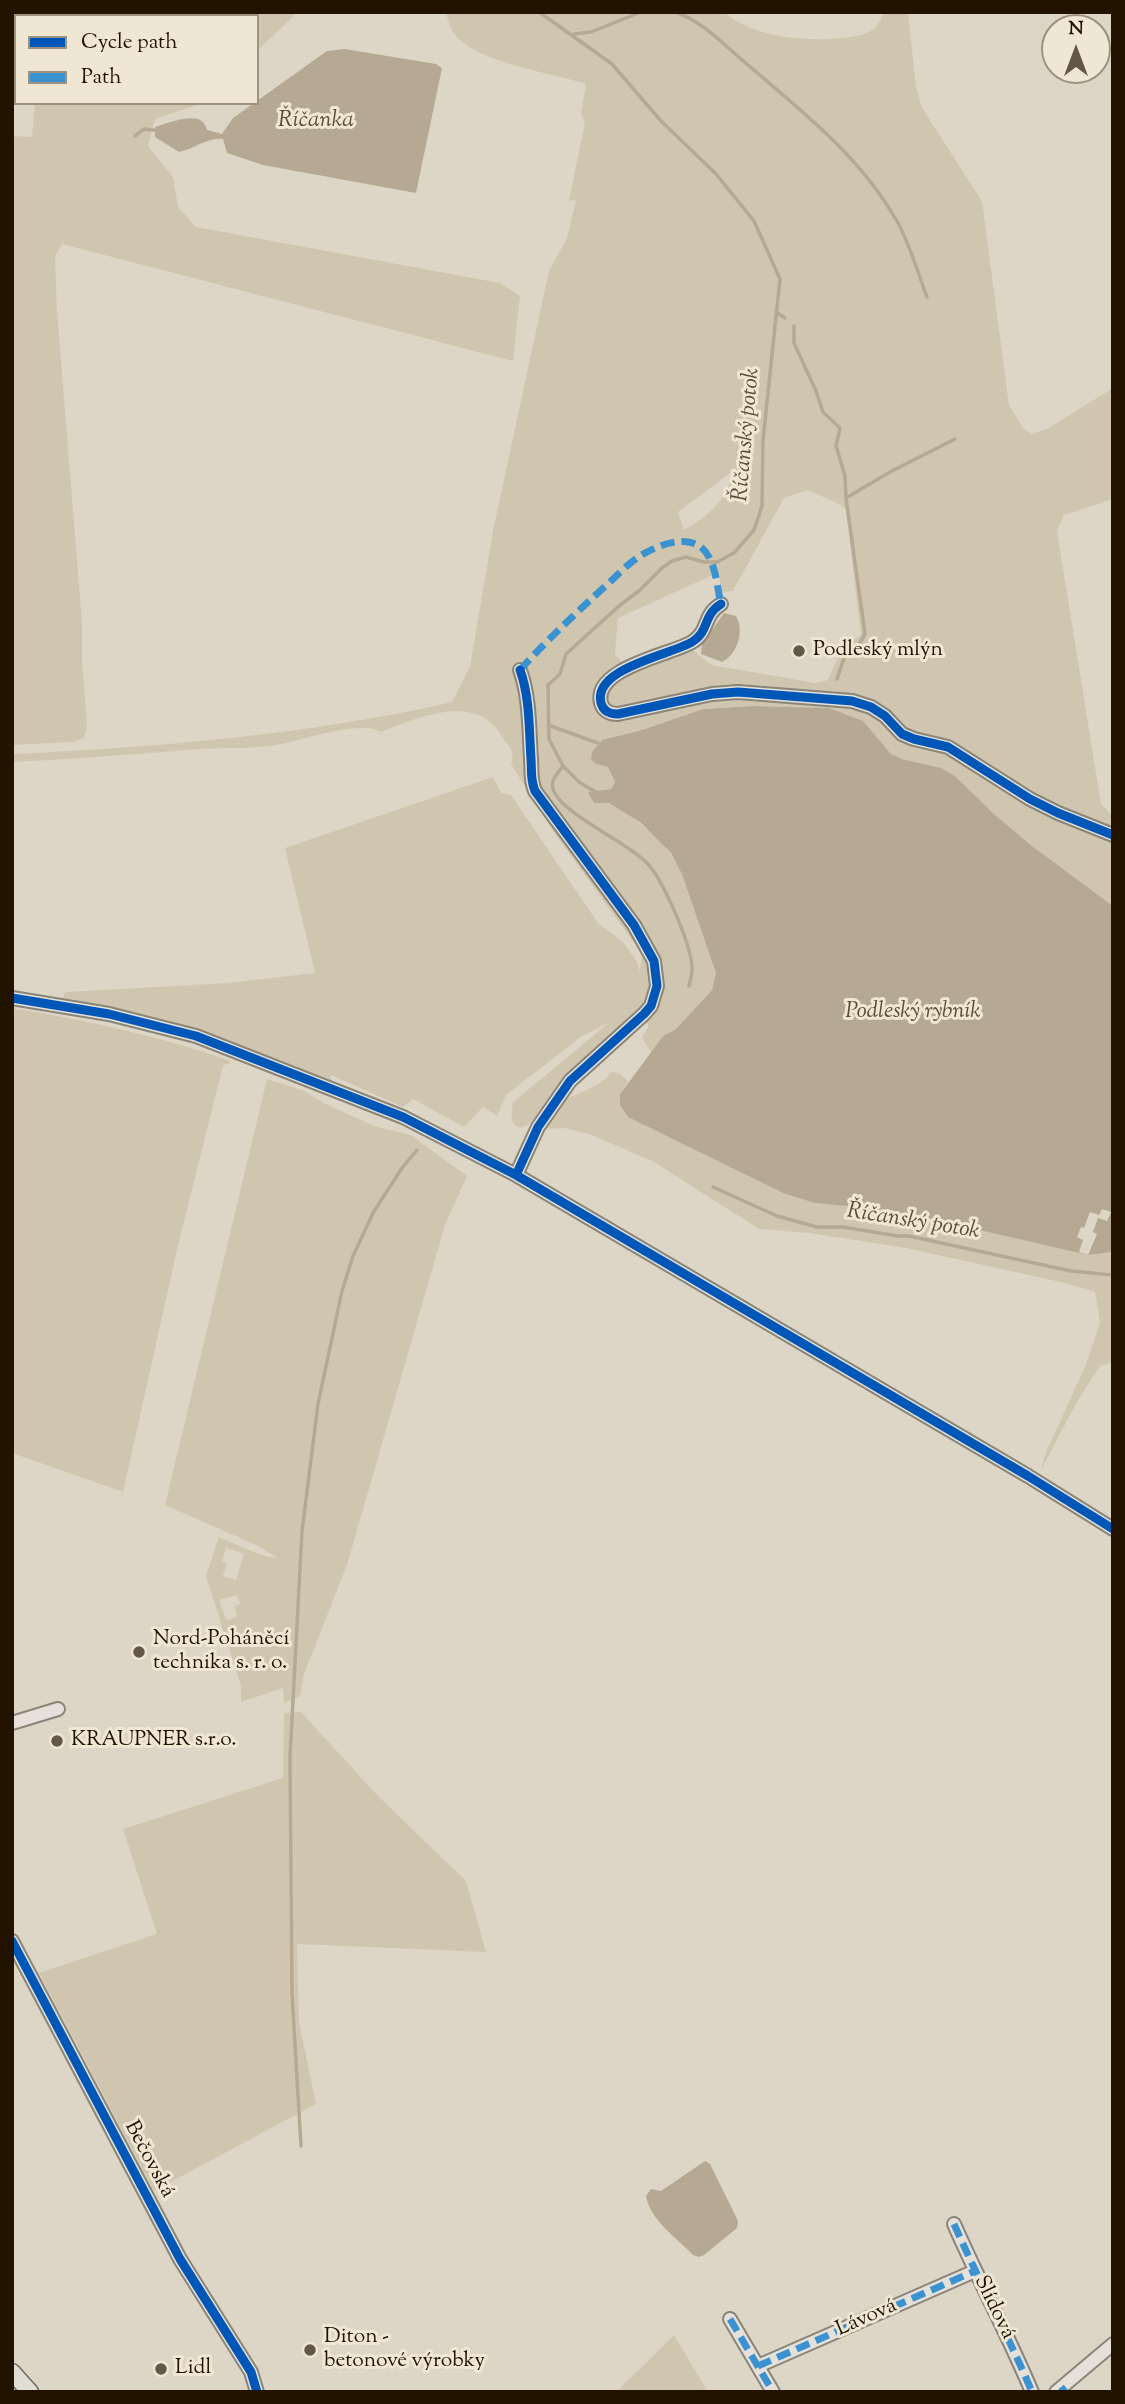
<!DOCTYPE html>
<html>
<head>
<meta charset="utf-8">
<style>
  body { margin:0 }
  #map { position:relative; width:1125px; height:2404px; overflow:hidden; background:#ddd6c7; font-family:"Sorts Mill Goudy",serif }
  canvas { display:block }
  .frame { position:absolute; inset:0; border:14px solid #211300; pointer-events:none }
  .legend { position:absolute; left:14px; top:14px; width:245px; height:91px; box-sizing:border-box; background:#efe7d4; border:2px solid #9d927f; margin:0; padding:9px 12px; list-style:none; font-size:21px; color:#211300 }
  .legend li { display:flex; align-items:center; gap:14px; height:35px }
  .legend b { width:35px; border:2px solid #9d927f }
  .north { position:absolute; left:1041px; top:14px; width:70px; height:70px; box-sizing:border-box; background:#efe7d4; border:2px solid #9d927f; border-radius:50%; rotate:0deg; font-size:19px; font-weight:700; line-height:28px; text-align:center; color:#211300 }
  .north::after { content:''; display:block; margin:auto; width:24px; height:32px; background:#635746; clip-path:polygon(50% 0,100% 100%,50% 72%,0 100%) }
</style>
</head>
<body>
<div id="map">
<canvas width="1125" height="2404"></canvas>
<div class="frame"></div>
<ul class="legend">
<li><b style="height:9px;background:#0057b8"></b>Cycle path</li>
<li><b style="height:9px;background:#3a92d0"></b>Path</li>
</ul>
<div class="north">N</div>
</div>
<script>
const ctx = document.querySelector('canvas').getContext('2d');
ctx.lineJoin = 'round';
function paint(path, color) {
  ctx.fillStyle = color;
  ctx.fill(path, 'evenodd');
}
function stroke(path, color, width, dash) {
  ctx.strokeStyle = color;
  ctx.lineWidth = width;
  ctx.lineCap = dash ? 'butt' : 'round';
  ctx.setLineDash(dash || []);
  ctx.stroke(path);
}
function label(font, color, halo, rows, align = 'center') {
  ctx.font = font + ' "Sorts Mill Goudy",serif';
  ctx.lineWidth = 6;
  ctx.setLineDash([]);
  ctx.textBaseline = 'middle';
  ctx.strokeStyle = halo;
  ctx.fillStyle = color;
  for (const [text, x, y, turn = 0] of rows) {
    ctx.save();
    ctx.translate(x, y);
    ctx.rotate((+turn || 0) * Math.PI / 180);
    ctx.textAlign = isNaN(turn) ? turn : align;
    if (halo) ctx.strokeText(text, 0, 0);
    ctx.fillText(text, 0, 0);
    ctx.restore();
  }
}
paint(new Path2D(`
  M 12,12 L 298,12 L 257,51 L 257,16 L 16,16 L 16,82 L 12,82 Z
  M 446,12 L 724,12 C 737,24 762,33 779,36 C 800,40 861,43 876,27 C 879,24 882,16 884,12 L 908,12 L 916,87 L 922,108 L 982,201 L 1009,405 L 1023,428 L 1032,434 L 1047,429 L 1113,388 L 1113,499 L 1064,515 L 1057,531 L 1101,804 L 1113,816 L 1113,906 L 1032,846 L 994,814 L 955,776 L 941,768 L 902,759 L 891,754 L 863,722 L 829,708 L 753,706 L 703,709 L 642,730 L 602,740 L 598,743 L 596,764 L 608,767 L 615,782 L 611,789 L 589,792 C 619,808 649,826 670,853 C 689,877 708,943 716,973 L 712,990 L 675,1030 L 664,1035 L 658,1047 L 651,1052 L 642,1038 L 649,1025 L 636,1017 C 612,1038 577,1061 558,1087 C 552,1096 530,1132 518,1127 C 509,1123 512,1110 513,1102 L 610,1022 L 582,1036 L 506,1095 L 497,1116 L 483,1107 L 464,1127 L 413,1099 L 403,1107 L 331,1075 L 331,1085 L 168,1020 L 61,1002 L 65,992 L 228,983 L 315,973 L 285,848 L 493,777 L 501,793 L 511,795 L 598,923 L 623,942 L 636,960 L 640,971 L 642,954 L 553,831 L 511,764 C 516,750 508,746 501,735 C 475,692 417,718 381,732 C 362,720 307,738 286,743 C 258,750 229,747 200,749 C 138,754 75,759 12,762 L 12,754 C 159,747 308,735 452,702 L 470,666 L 494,526 L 549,271 L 567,238 L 576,200 L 569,201 L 585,122 L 581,114 L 586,84 C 553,73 480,63 457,37 C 451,30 448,21 446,12 ZM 733,471 C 727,500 709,516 684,530 L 678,512 ZM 808,490 L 841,505 L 846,510 L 861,635 L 842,648 L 828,680 L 815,683 L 712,665 L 703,659 L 691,648 L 661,649 L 622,662 L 615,654 L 618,618 L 713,575 L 719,577 L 722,592 L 733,591 L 784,498 Z
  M 35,103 L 202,103 L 155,119 L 148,146 L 173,177 L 178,207 L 196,227 L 500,283 L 520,296 L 513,361 L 62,244 L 55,256 L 57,311 L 82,622 L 82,660 L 87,724 L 84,738 L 73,742 L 12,745 L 12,136 L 32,137 Z
  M 12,1008 C 85,1020 159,1036 228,1060 L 230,1063 L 224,1065 L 222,1070 L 179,1241 L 123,1492 L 12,1453 Z
  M 611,1072 L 620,1074 L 628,1081 L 620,1094 L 738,1171 L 783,1193 L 927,1218 L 1088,1255 L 1113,1252 L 1113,1362 L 1100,1366 L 1078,1400 L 1041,1470 L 1046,1452 L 1085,1367 L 1100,1323 L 1095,1292 L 1065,1283 L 906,1248 L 810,1233 L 759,1229 L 654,1162 L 589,1134 L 564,1128 L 541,1129 C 546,1122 550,1110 557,1105 C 572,1093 600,1089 611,1072 Z
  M 267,1079 L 304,1091 L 324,1103 L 374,1126 L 411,1135 L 467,1176 L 445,1225 L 347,1565 L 304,1674 L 300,1696 L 284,1703 L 283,1688 L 241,1702 L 241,1686 L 206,1576 L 219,1537 C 236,1543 262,1558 278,1558 L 256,1545 L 165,1505 ZM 226,1548 L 244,1554 L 236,1580 L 223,1576 L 227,1563 L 222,1561 ZM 237,1595 L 240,1604 L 234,1606 L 237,1616 L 229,1620 L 226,1619 L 219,1600 Z
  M 301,1712 L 378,1796 L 466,1881 L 486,1952 L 297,1944 L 299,2022 L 316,2104 L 154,2191 L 39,1973 L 157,1934 L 123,1829 L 283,1778 L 284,1713 Z
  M 674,2335 L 708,2392 L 616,2392 Z`), '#d0c6b0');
paint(new Path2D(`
  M 344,49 L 436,64 L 442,68 L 416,193 L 263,165 L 227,153 L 223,139 C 207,137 195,149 179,152 L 155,137 L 155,127 C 169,123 203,108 207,130 L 222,134 L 233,118 L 327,51 Z
  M 724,613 L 736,616 C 745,631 737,655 722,662 L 701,654 L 702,644 Z
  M 753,706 L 829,708 L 863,721 L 891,754 L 902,759 L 941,768 L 955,776 L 994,814 L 1032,846 L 1113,906 L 1113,1252 L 1088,1255 L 927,1218 L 867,1208 L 815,1203 L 783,1193 L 628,1117 L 620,1105 L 620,1094 L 664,1035 L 675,1030 L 712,990 L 716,973 L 682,874 L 671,853 L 641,823 L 609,803 L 594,803 L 588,792 L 611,789 L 615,782 L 608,767 L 596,764 L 591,759 L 592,752 L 602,740 L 642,730 L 703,709 Z
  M 705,2161 L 710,2164 L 738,2221 L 737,2228 L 704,2255 L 699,2257 L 693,2255 C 677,2238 650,2220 646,2196 L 651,2189 L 661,2191 Z`), '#b5a993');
paint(new Path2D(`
  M 1102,1209 L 1111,1212 L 1107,1221 L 1098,1218 L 1093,1232 L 1097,1234 L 1088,1255 L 1079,1252 L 1083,1240 L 1077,1237 L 1081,1227 L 1084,1228 L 1090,1212 L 1099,1215 Z`), '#ddd6c7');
stroke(new Path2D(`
  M 539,12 L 612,64 L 661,121 L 716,174 L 754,221 L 780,279 L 763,440 L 762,506 L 754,530 L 734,553 L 717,562 L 704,562 L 686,557 L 672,561 L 662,568 L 640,590 L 619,606 L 566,654 L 560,674 L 548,685 L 549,739 L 563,766 C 558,773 550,780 553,789 C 560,813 627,842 646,862 C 662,877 693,948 692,970 C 692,975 690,981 689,986
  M 675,12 C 703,21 726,47 748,65 C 804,113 861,157 898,223 C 910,245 918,273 927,297
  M 574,34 L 591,32 L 641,12
  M 135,136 L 144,129 L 154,130
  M 776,312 L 785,318
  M 794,326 L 794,343 L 816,391 L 823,412 L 840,428 L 836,446 L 845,476 L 846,498 L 865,634 L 858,646 L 845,655 L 837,679
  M 846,498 L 890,472 L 955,439
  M 548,725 L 598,743
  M 564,767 L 579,782 L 599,794
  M 713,1187 L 777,1216 L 817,1227 L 843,1227 L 898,1236 L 909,1236 L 1071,1271 L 1113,1275
  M 301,2146 L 292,1994 L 290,1757 L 302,1531 L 318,1404 L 342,1291 L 353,1256 L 373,1213 L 402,1168 L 417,1150`), '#b5a993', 3.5);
const minor = new Path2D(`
  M 721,604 C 702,616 710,631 692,642 C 673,654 592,668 601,703 C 603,711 610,714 618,714 L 712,694 L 738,692 L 852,701 L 871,707 L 885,716 L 902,734 L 914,739 L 948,747 L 1030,799 L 1058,813 L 1113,835
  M 12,998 L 109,1014 L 196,1036 L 403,1117 L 516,1175 L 1028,1476 L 1113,1529
  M 516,1175 L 538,1127 L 570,1081 L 644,1014 L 651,1006 L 657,986 L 654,961 L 634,925 L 535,791 C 530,779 532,771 531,759 C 529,730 530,697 520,670
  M 12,1723 L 58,1709
  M 12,1941 L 180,2259 L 251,2372 L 257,2392
  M 954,2224 C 979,2281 1008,2335 1032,2392
  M 730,2319 L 773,2392
  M 758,2366 L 975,2271
  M 1056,2392 L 1113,2344`);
const major = new Path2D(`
  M 12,2372 L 30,2392`);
stroke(minor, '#8a8579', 16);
stroke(major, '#706a60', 19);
stroke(minor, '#e5e1da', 12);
stroke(major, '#e0ddd4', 16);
stroke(new Path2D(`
  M 520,670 C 546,641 573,616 601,590 C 613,580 624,567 637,558 C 653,547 685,533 702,548 C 716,560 717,588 721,604
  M 954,2224 C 979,2281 1008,2335 1032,2392
  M 730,2319 L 773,2392
  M 758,2366 L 975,2271
  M 1061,2387 L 1065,2392`), '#3a92d0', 7, [14, 7]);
stroke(new Path2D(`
  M 721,604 C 702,616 710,631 692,642 C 673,654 592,668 601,703 C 603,711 610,714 618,714 L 712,694 L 738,692 L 852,701 L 871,707 L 885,716 L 902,734 L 914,739 L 948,747 L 1030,799 L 1058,813 L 1113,835
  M 12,998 L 109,1014 L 196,1036 L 403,1117 L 516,1175 L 1028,1476 L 1113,1529
  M 516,1175 L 538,1127 L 570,1081 L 644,1014 L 651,1006 L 657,986 L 654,961 L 634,925 L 535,791 C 530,779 532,771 531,759 C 529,730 530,697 520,670
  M 12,1941 L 180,2259 L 251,2372 L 257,2392`), '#0057b8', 9);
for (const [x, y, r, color] of [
  [799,651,7,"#635746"],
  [139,1652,7,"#635746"],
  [57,1741,7,"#635746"],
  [310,2350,7,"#635746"],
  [161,2369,7,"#635746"]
]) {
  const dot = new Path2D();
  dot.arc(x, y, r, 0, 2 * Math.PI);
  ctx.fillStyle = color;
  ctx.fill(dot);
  stroke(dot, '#efe7d4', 2.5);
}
label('21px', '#211300', '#efe7d4', [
  ["Podleský mlýn",813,651],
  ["Nord-Poháněcí",153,1640],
  ["technika s. r. o.",153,1664],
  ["KRAUPNER s.r.o.",71,1741],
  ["Diton -",324,2338],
  ["betonové výrobky",324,2362],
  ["Lidl",175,2369]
], 'left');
label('21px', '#211300', '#efe7d4', [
  ["Bečovská",148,2160,62],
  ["Slídová",993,2308,64],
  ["Lávová",867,2319,-24]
]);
label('italic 23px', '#5c4e38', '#efe7d4', [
  ["Říčanka",316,122],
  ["Říčanský potok",748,435,-85],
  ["Podleský rybník",913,1013],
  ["Říčanský potok",913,1223,9]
]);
</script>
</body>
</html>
